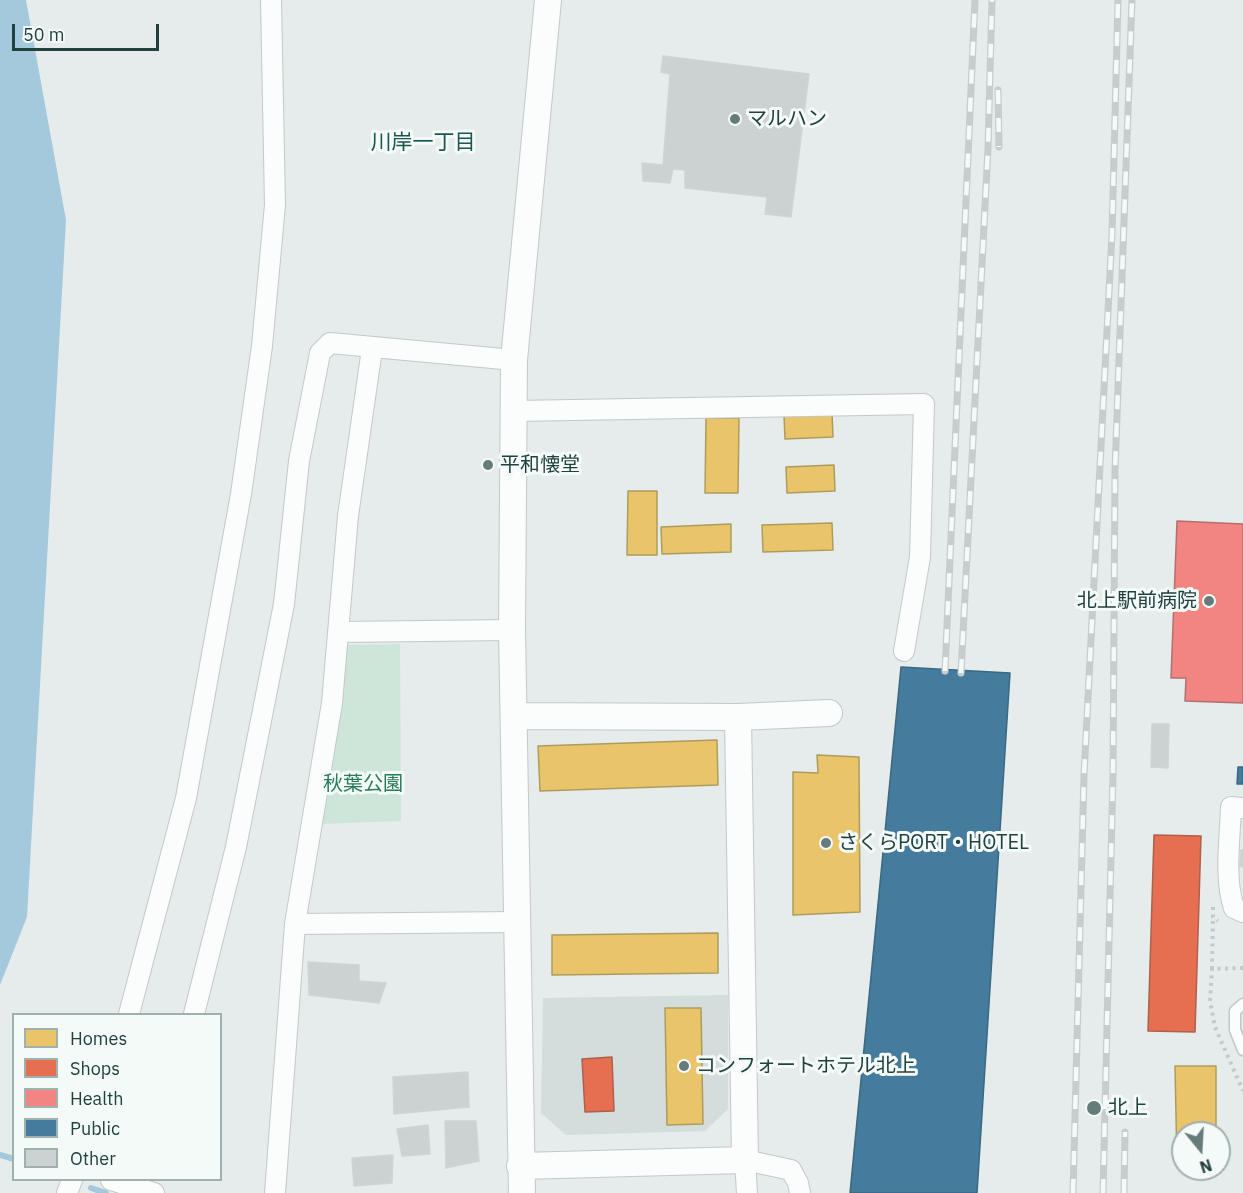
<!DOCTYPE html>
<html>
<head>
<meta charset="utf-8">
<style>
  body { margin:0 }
  #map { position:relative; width:1243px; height:1193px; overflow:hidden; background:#e6ebeb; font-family:"IBM Plex Sans",sans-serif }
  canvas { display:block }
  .legend { position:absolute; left:12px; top:1013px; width:210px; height:168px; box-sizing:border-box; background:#f4faf8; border:2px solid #a0b0ae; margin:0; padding:8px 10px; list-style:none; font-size:18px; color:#21413f }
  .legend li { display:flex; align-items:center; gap:12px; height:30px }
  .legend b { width:30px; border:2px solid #a0b0ae }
  .north { position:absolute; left:1171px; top:1121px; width:60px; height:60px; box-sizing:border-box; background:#f4faf8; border:2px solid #a0b0ae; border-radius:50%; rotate:162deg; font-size:16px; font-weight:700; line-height:24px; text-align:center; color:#21413f }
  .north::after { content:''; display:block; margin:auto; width:21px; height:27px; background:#667c7b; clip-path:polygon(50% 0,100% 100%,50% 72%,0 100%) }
  .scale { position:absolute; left:12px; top:24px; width:147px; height:27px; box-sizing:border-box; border:3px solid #21413f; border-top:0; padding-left:8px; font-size:18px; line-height:21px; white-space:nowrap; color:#21413f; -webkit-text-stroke:4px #f4faf8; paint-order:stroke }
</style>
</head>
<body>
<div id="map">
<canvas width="1243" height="1193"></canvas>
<ul class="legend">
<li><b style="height:16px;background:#e9c46a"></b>Homes</li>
<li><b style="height:16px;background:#e76f51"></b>Shops</li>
<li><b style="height:16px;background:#f28482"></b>Health</li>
<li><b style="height:16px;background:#457b9d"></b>Public</li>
<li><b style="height:16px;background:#ccd2d1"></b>Other</li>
</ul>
<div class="north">N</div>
<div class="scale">50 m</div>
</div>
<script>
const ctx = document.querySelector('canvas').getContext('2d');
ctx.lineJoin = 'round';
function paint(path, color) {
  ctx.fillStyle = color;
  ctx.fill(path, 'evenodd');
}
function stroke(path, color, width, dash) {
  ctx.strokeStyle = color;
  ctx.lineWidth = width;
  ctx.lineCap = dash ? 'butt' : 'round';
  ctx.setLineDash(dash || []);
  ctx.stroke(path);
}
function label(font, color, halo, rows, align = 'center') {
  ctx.font = font + ' "IBM Plex Sans","Noto Sans JP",sans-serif';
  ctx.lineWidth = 6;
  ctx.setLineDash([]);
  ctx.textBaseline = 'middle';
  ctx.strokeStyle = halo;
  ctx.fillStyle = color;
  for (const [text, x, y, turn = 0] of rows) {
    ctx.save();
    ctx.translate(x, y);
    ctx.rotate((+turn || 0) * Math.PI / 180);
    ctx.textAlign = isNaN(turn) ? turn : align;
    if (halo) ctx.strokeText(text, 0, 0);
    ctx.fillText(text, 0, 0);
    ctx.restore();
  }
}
paint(new Path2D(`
  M 728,995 L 728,1109 L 705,1131 L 566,1135 L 541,1113 L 543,998 Z`), '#d3dddb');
paint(new Path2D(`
  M 400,644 L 401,821 L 318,824 L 347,645 Z`), '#cee6da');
paint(new Path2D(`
  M 0,0 L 26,0 L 66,220 L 27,917 L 0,985 Z`), '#a4c9dd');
const homes = new Path2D(`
  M 832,413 L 833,437 L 785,439 L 784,415 Z
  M 706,418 L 739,418 L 738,493 L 705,493 Z
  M 834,465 L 835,491 L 787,493 L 786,467 Z
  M 628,491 L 657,491 L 657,555 L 627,555 Z
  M 832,523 L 833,550 L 763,552 L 762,525 Z
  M 731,524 L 731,552 L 662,554 L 661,527 Z
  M 717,740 L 718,785 L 540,791 L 538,746 Z
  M 817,755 L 859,757 L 860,912 L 793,915 L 793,772 L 818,773 Z
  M 718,933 L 718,973 L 552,975 L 552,935 Z
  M 665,1008 L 701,1008 L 703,1124 L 667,1125 Z
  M 1175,1066 L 1216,1066 L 1216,1133 L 1183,1133 L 1183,1166 L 1177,1165 Z`);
paint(homes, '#e9c46a');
stroke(homes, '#ad9d5d', 1.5);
const shops = new Path2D(`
  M 1154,835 L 1201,836 L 1195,1032 L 1148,1031 Z
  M 612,1057 L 614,1111 L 585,1112 L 582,1059 Z`);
paint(shops, '#e76f51');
stroke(shops, '#ac614c', 1.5);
const health = new Path2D(`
  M 1177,521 L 1243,524 L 1243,703 L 1185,701 L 1186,678 L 1171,678 Z`);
paint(health, '#f28482');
stroke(health, '#b3706e', 1.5);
const public = new Path2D(`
  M 901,667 L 1010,673 L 977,1193 L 850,1193 Z
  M 1238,767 L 1243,767 L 1243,784 L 1237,784 Z`);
paint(public, '#457b9d');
stroke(public, '#3a6a81', 1.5);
stroke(new Path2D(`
  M 0,1155 L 14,1159
  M 91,1188 L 106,1193`), '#a4c9dd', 6);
const building = new Path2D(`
  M 663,56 L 809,74 L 791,217 L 765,214 L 767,197 L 685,188 L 685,170 L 673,169 L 670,183 L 643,181 L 642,163 L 663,165 L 670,74 L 661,72 Z
  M 1152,724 L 1169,724 L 1168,768 L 1151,767 Z
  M 1241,850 L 1243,850 L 1243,867 L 1240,866 Z
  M 308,962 L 359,965 L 359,981 L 386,983 L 379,1003 L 309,995 Z
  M 468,1072 L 469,1107 L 394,1114 L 393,1077 Z
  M 445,1121 L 476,1121 L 479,1161 L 446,1168 Z
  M 428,1125 L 430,1154 L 402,1156 L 397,1129 Z
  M 393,1155 L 392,1183 L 354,1186 L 352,1158 Z`);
paint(building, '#ccd2d1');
stroke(building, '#ced5d4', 1.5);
const service = new Path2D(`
  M 1243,1004 L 1235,1011 L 1235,1030 L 1243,1050`);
const minor = new Path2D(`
  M 514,411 L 924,404 L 920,557 L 904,651
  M 338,632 L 512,630
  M 1243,808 L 1231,807 C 1230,839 1224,878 1234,908 L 1243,912
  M 295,924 L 517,922
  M 129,1014 L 186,798 L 241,494 L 262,346 L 275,205 L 271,0
  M 194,1014 L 236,847 L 284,604 L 299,461 L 320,353 L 330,343 L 514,360
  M 111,1180 L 154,1193
  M 67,1193 L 72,1180
  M 275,1193 L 295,924 L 332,703 L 348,516 L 372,349
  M 747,1193 L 745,1160 L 791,1170 L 798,1183 L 800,1193`);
const tertiary = new Path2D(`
  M 515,716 L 738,717 L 829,713
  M 520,1166 L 745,1160 L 738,717
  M 522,1193 L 512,630 L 514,360 L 548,0`);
stroke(service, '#c3c8c8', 13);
stroke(minor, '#c3c8c8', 22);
stroke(tertiary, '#c3c8c8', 28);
stroke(new Path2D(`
  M 1213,907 L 1213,917 L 1218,921
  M 1243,968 L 1212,969 L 1210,1001 L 1215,1027 L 1243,1091
  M 1212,969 L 1213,918`), '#c2cbcb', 4, [3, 4.5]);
stroke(service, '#fbfcfc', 10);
stroke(minor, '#fbfcfc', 20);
stroke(tertiary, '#fbfcfc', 26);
const rail = new Path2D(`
  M 998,90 L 999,147
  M 945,671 L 975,0
  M 961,673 L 988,148 L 992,0
  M 1073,1193 L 1084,775 L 1112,234 L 1118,0
  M 1103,1193 L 1113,774 L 1115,471 L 1132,0
  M 1124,1193 L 1125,1132`);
stroke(rail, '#c7cccc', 7);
stroke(rail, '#f4faf8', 4.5, [14]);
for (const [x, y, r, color] of [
  [735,119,6,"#667c7b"],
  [488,465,6,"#667c7b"],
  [1209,601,6,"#667c7b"],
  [826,843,6,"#667c7b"],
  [684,1066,6,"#667c7b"],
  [1094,1108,8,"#667c7b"]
]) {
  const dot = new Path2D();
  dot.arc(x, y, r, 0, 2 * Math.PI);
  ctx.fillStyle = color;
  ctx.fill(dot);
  stroke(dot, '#f4faf8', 2);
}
label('20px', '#21413f', '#f4faf8', [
  ["マルハン",747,119],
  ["平和懐堂",500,465],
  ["北上駅前病院",1197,601,"right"],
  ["さくらPORT・HOTEL",838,843],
  ["コンフォートホテル北上",696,1066],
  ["北上",1108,1108]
], 'left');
label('20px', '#287c5a', '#f4faf8', [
  ["秋葉公園",363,784]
]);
label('21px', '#1b5653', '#f4faf8', [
  ["川岸一丁目",423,143]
]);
</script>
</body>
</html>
